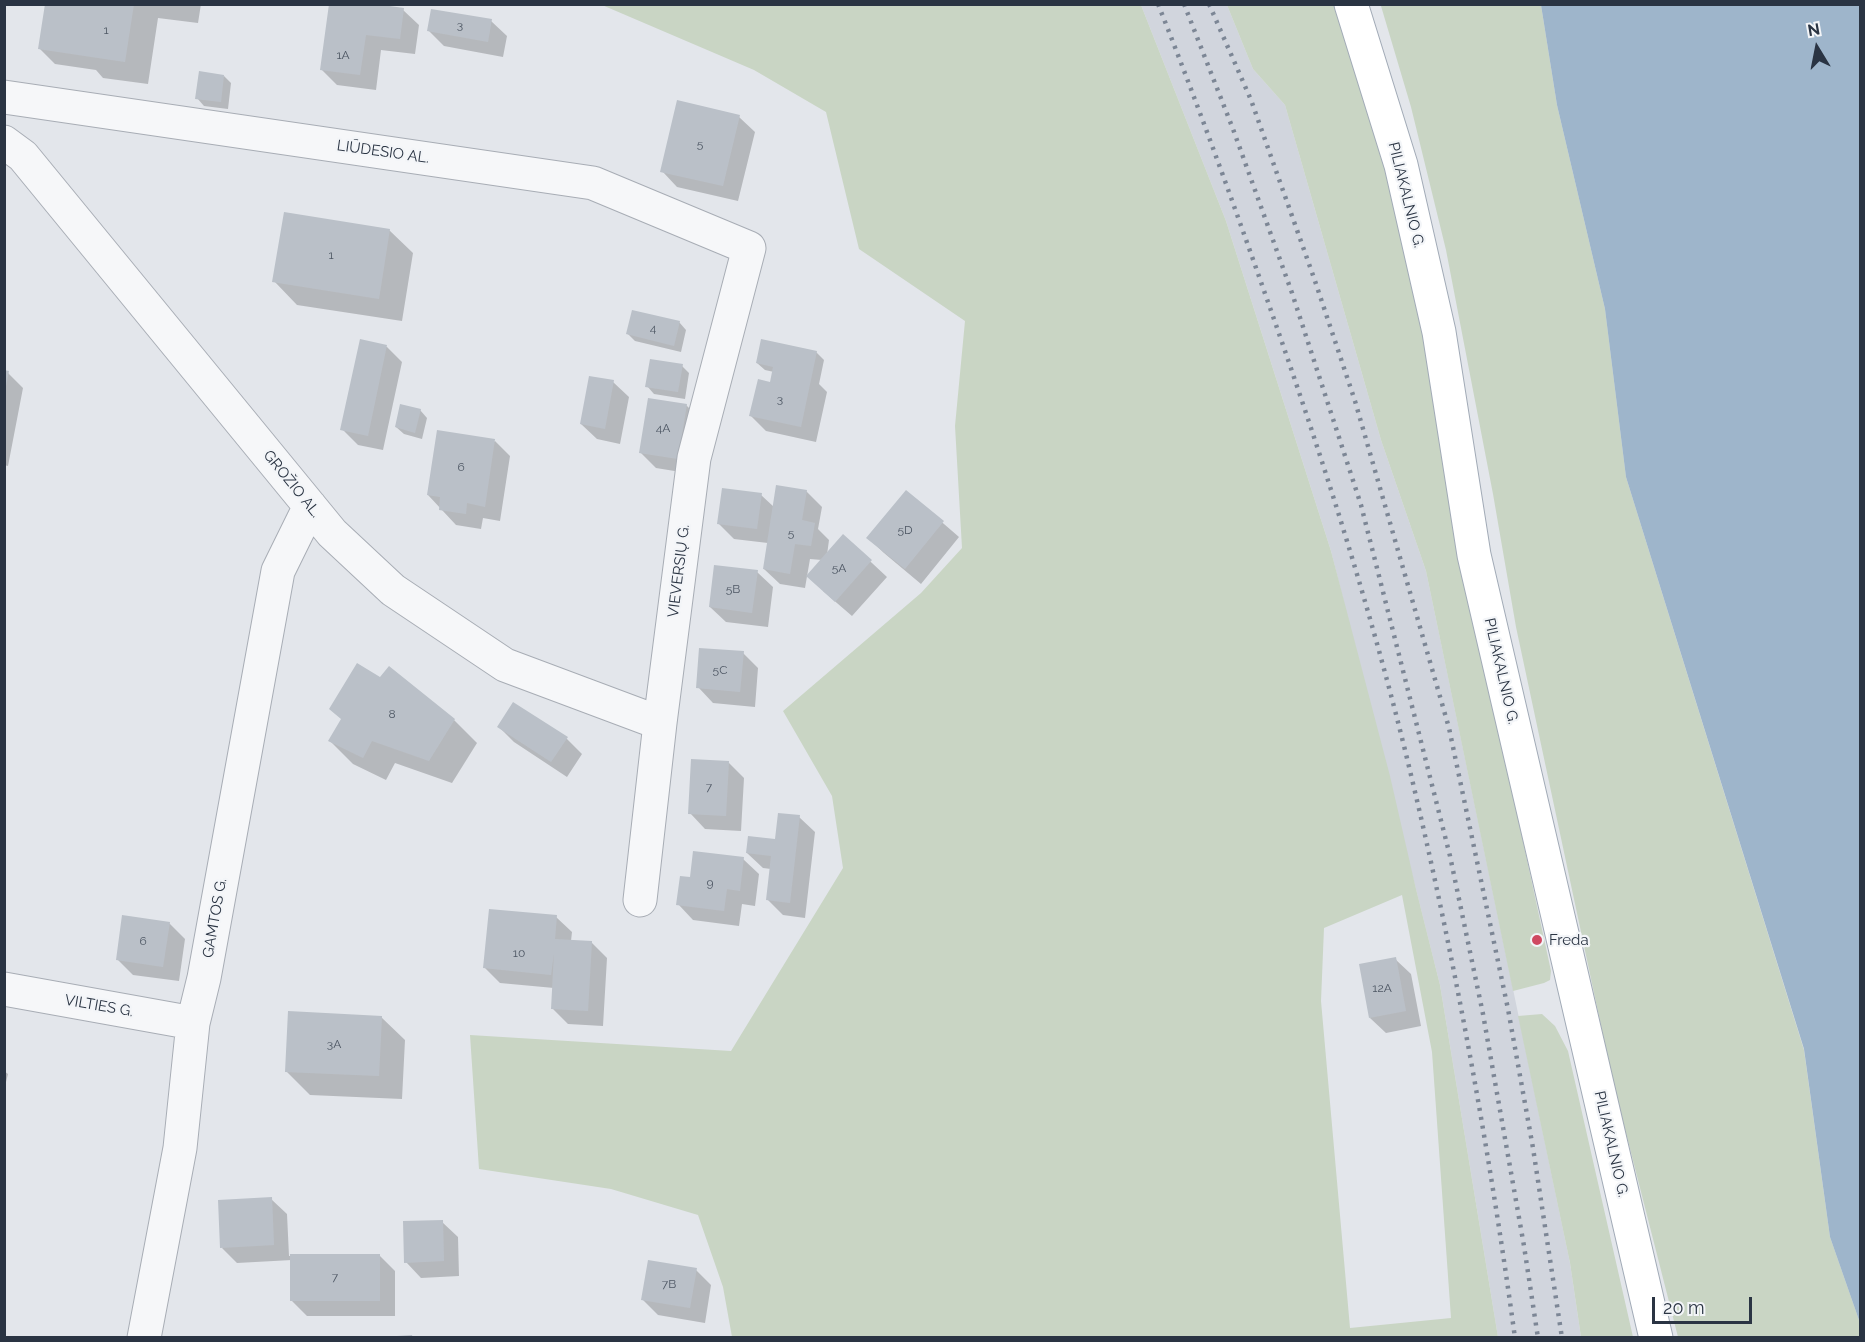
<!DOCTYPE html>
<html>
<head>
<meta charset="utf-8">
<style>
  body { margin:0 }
  #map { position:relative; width:1865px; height:1342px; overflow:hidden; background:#e3e6eb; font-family:Raleway,sans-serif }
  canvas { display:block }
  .frame { position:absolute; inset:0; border:6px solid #2a3443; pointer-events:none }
  .north { position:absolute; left:1787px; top:18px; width:60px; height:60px; -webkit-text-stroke:4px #f3f5f8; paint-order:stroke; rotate:350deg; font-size:16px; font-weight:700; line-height:24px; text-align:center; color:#2a3443 }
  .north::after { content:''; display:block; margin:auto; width:21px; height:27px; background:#2a3443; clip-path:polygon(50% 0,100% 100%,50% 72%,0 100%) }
  .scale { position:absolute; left:1652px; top:1297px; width:100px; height:27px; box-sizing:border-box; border:3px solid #2a3443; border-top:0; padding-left:8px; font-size:18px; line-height:21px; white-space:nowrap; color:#2a3443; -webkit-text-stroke:4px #f3f5f8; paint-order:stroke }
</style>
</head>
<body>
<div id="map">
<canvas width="1865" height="1342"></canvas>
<div class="frame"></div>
<div class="north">N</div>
<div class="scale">20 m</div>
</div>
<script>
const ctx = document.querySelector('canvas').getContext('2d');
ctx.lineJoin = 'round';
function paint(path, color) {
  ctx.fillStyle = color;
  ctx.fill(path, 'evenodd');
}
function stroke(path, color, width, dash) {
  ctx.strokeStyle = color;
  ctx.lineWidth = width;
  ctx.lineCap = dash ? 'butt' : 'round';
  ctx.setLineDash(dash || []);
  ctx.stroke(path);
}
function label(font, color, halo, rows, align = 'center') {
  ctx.font = font + ' Raleway,sans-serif';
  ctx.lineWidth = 4.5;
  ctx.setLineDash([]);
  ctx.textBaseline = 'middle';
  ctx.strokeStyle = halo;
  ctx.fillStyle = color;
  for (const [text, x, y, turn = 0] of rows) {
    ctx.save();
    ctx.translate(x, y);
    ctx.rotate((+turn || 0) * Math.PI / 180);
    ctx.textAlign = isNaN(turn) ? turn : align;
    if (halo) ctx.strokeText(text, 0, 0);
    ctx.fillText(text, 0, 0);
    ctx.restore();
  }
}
paint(new Path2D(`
  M 1141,5 L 1227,5 L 1253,69 L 1285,105 L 1381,440 L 1426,571 L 1570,1263 L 1581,1337 L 1498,1337 L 1440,985 L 1331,551 L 1226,221 Z`), '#d1d5dd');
paint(new Path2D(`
  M 1388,4 L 1541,5 L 1557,105 L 1605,309 L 1626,477 L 1804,1050 L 1830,1237 L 1860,1323 L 1860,1337 L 1678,1337 L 1613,1082 L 1516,627 L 1493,494 L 1446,250 L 1411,107 L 1381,6 Z
  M 602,5 L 1141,5 L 1226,221 L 1331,551 L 1390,776 L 1416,889 L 1440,985 L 1498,1337 L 732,1337 L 723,1287 L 698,1215 L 611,1189 L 479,1169 L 470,1035 L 731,1051 L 843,868 L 832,796 L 783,711 L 921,593 L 962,548 L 955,426 L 965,321 L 859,249 L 826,112 L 754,70 ZM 1402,895 L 1432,1052 L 1451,1318 L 1350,1328 L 1321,1001 L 1324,928 Z
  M 1227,5 L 1341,5 L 1431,338 L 1462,559 L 1551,971 L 1550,980 L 1544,983 L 1513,991 L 1426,571 L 1381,440 L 1285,105 L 1253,69 Z
  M 1542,1014 L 1555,1026 L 1568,1051 L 1633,1337 L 1581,1337 L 1570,1263 L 1518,1016 Z`), '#c9d5c4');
paint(new Path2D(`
  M 1541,5 L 1860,5 L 1860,1323 L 1830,1237 L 1804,1049 L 1626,477 L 1605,309 L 1557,105 Z`), '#9eb5cb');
paint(new Path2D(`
  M 87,4 L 201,4 L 198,23 L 158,18 L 148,84 L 103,78 L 96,70 L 55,64 L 40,49 Z
  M 330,4 L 403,10 L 419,25 L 415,54 L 381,50 L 376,90 L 337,85 L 322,70 Z
  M 491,21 L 507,36 L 503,57 L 444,46 L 429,31 Z
  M 224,76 L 231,83 L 228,109 L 204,106 L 197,98 Z
  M 739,117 L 755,132 L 738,201 L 677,187 L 662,171 Z
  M 389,230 L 413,253 L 402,321 L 297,305 L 274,281 Z
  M 679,322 L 686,330 L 681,352 L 635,341 L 628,334 Z
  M 361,341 L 387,347 L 402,362 L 383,450 L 358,445 L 342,429 Z
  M 816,352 L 824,360 L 819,384 L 827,392 L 816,442 L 766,431 L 751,416 L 771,384 L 774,372 L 765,370 L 757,363 Z
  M 682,366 L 689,373 L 685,399 L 654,394 L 647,386 Z
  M 4,372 L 8,373 L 23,388 L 8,466 L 4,465 Z
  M 613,382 L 629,397 L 620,444 L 597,439 L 581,424 Z
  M 686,405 L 702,421 L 693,474 L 656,468 L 641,453 Z
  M 420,410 L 427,418 L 422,439 L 404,434 L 396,427 Z
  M 495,441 L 510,456 L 500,521 L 483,518 L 481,529 L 456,525 L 428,495 Z
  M 806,491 L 822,507 L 818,529 L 829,540 L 827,555 L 843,536 L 887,577 L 852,616 L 823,591 L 822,560 L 810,559 L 805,588 L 780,584 L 764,569 L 768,543 L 734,539 L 718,523 L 761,495 L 774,507 Z
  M 907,492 L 959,537 L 921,584 L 884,553 L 868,538 Z
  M 757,572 L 773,587 L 768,627 L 726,622 L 710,607 Z
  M 743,653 L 758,668 L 755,707 L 713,703 L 698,687 Z
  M 454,720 L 477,743 L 452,783 L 395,763 L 386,780 L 353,764 L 330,741 Z
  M 499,727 L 567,739 L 582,754 L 567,777 L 514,742 Z
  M 728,762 L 744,778 L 741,831 L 705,829 L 690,813 Z
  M 799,817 L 815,832 L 805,918 L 783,915 L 768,900 L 771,869 L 763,868 L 747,853 L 777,841 Z
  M 743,859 L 759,874 L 755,906 L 742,904 L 739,926 L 693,920 L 678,904 L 691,878 Z
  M 556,917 L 572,932 L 571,941 L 591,942 L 607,958 L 603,1026 L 568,1024 L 553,1009 L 554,988 L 500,983 L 485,968 Z
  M 169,923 L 185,939 L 179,981 L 133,975 L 117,959 Z
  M 1395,959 L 1411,974 L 1421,1026 L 1386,1033 L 1370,1018 Z
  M 381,1017 L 405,1040 L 402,1099 L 310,1095 L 287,1072 Z
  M 4,1071 L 8,1074 L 4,1090 Z
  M 271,1199 L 287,1214 L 289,1256 L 379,1255 L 395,1271 L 395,1316 L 307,1316 L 292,1301 L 292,1260 L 237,1263 L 222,1248 Z
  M 442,1222 L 458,1237 L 459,1276 L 421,1278 L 406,1262 Z
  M 696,1270 L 711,1285 L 705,1323 L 658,1315 L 642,1299 Z`), '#0003');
paint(new Path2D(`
  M 45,4 L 134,4 L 125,62 L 38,49 Z
  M 329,4 L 375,4 L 404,8 L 400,39 L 366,35 L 360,75 L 320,70 Z
  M 431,9 L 492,19 L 488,42 L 427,31 Z
  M 199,71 L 224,75 L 221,102 L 195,99 Z
  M 677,100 L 740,115 L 723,186 L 660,172 Z
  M 284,212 L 390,229 L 379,299 L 272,282 Z
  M 632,310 L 680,321 L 674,346 L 626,334 Z
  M 360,339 L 387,345 L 368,436 L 340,430 Z
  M 761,339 L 817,351 L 801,427 L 749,416 L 758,379 L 770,382 L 773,367 L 756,363 Z
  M 650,359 L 683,364 L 678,392 L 645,387 Z
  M 4,370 L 9,371 L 6,386 L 4,386 Z
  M 589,376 L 614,380 L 605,429 L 580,424 Z
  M 648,398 L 687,404 L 678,459 L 639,453 Z
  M 400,404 L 421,409 L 415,433 L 395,427 Z
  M 437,430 L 495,439 L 485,507 L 467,503 L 466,514 L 439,510 L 440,497 L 427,495 Z
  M 776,485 L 807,490 L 802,520 L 815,523 L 811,546 L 795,544 L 790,574 L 763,569 Z
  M 722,488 L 762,493 L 757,529 L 717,524 Z
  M 906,490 L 944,521 L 905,569 L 866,538 Z
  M 843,534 L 872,560 L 835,602 L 806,576 Z
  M 714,565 L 758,570 L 752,613 L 709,607 Z
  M 699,648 L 744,651 L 740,692 L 696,688 Z
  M 357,663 L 380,677 L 389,666 L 455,719 L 429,761 L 372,741 L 363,758 L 328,741 L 341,719 L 329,709 Z
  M 513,702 L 568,737 L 551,762 L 497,727 Z
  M 691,759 L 729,761 L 726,816 L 688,814 Z
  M 778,813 L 800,815 L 790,903 L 766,900 L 771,856 L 746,853 L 748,836 L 775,839 Z
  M 693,851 L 744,857 L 740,891 L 727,889 L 724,911 L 676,905 L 680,876 L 690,877 Z
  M 489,909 L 557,915 L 555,939 L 592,941 L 588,1011 L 551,1009 L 554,953 L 551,975 L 483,968 Z
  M 122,915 L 170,922 L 163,967 L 116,960 Z
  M 1396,957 L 1406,1011 L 1369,1018 L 1359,964 Z
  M 288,1011 L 382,1016 L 379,1076 L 285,1072 Z
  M 272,1197 L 274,1245 L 220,1248 L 218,1200 Z
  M 443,1220 L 444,1261 L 404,1263 L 403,1221 Z
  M 290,1254 L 380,1254 L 380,1301 L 290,1301 Z
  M 648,1260 L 697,1268 L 690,1308 L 641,1300 Z
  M 412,1335 L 413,1338 L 397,1338 L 397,1336 Z`), '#bac0c8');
const minor = new Path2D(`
  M 4,97 L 593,183 L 749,248 L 694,458 L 660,723 L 640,900
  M 4,142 L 23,156 L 332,533 L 393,590 L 505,665 L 660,723
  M 4,989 L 193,1023
  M 144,1338 L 180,1148 L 193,1023 L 204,978 L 278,571 L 310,506`);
const major = new Path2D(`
  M 1351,4 L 1401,165 L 1439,332 L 1474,555 L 1656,1338`);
stroke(minor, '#a8adb5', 35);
stroke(major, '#a2abb7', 35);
stroke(minor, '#f6f7f9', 33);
stroke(major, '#fff', 33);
stroke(new Path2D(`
  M 1158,4 C 1195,97 1229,191 1262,285 C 1316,438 1366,592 1405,750 C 1452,943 1488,1140 1515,1338
  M 1184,4 L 1233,129 L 1292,293 L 1361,505 L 1450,856 L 1483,1014 L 1524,1246 L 1538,1338
  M 1209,4 L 1251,100 L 1315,281 L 1355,401 L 1449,728 L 1508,1009 L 1533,1148 L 1562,1338`), '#7c8695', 4.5, [3, 6]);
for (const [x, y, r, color] of [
  [1537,940,6,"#cf4961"]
]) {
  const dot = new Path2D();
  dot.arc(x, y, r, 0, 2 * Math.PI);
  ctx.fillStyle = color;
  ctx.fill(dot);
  stroke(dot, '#f3f5f8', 2);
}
label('12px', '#4e5764', null, [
  ["3",460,25],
  ["1",106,30],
  ["1A",343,55],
  ["5",700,144],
  ["1",331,255],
  ["4",653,328],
  ["3",780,399],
  ["4A",663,428],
  ["6",461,467],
  ["5D",905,530],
  ["5",791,533],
  ["5A",839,568],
  ["5B",733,589],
  ["5C",720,670],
  ["8",392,714],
  ["7",709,787],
  ["9",710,883],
  ["6",143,941],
  ["10",519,953],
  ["12A",1382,988],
  ["3A",334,1044],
  ["7",335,1277],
  ["7B",669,1284]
]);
label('15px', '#2a3443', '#f3f5f8', [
  ["LIŪDESIO AL.",383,152,8],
  ["PILIAKALNIO G.",1406,195,76],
  ["GROŽIO AL.",292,484,51],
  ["VIEVERSIŲ G.",679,571,-83],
  ["PILIAKALNIO G.",1501,671,77],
  ["GAMTOS G.",215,918,-80],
  ["VILTIES G.",99,1006,10],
  ["PILIAKALNIO G.",1611,1144,77]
]);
label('15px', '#2a3443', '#f3f5f8', [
  ["Freda",1549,940]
], 'left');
</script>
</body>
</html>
